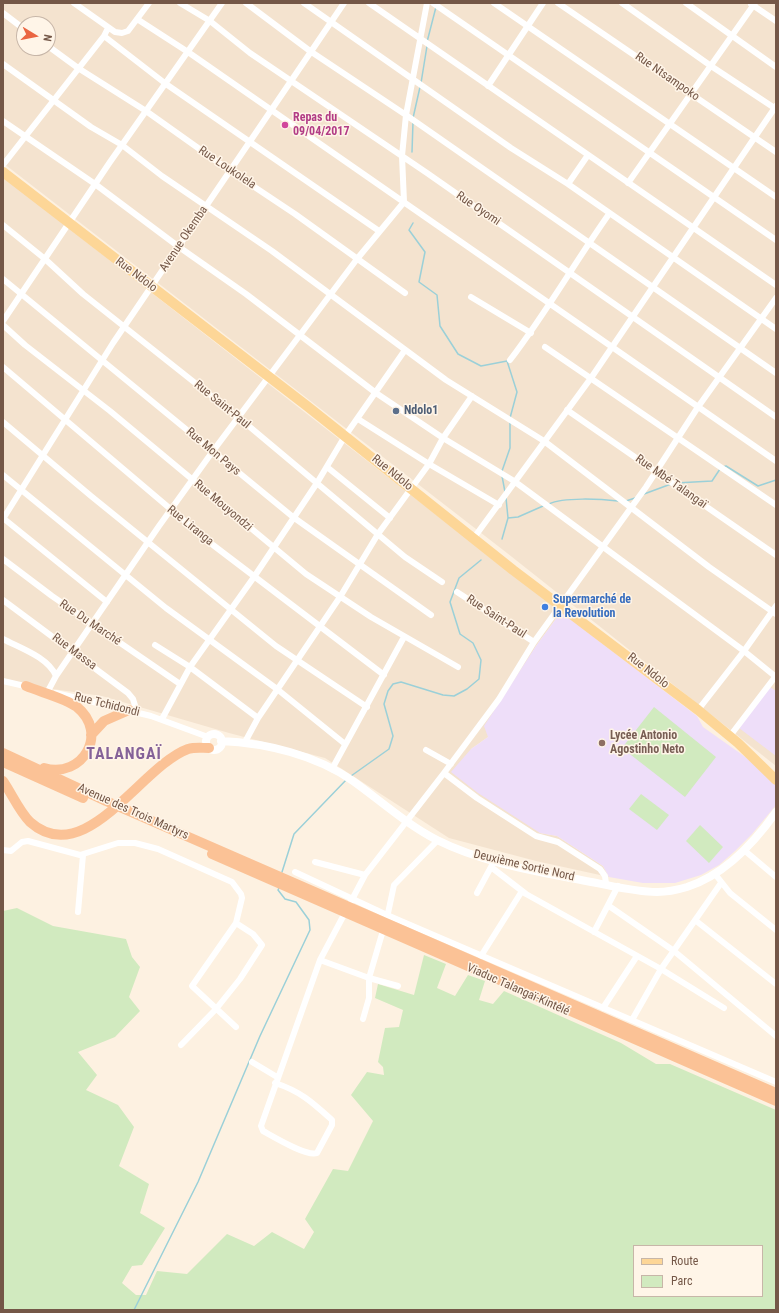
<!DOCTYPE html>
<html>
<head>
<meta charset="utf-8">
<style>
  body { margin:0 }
  #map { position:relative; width:779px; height:1313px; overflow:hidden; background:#fdf1e1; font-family:"Roboto Condensed",sans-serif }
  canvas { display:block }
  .frame { position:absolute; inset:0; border:4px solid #745747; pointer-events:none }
  .legend { position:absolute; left:633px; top:1245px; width:130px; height:52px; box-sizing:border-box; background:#fff5e8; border:1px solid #c7b6a8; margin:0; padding:5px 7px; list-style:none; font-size:12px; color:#745747 }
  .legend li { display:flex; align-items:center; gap:8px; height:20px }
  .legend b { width:20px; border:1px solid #c7b6a8 }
  .north { position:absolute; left:16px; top:16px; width:40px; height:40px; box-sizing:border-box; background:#fff5e8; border:1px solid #c7b6a8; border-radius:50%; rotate:100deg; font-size:11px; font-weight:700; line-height:16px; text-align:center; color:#745747 }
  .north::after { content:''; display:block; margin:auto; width:14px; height:18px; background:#ea6542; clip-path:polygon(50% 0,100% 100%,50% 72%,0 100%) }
</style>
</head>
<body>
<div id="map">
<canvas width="779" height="1313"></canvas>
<div class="frame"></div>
<ul class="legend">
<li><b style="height:5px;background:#fdd697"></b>Route</li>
<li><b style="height:11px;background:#d1eabf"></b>Parc</li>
</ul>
<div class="north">N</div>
</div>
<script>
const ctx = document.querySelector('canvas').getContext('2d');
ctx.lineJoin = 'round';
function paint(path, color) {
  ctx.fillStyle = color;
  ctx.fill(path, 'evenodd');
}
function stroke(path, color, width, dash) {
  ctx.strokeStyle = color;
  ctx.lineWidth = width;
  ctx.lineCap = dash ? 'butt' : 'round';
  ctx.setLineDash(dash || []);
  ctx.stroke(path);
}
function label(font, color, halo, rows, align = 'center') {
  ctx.font = font + ' "Roboto Condensed",sans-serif';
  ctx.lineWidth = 3;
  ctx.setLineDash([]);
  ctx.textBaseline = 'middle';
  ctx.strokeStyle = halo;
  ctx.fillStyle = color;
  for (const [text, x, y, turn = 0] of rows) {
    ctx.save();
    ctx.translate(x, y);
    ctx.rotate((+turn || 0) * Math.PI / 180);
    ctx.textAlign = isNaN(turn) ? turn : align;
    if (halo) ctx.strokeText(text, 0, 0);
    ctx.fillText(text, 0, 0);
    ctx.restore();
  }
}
paint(new Path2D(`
  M 3,3 L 776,3 L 776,766 L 507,553 L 3,163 ZM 24,24 L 48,24 L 48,48 L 24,48 Z
  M 3,177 L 561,612 L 536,646 L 488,737 L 471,749 L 540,833 L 557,836 L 603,866 L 609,877 L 536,861 L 449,838 L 325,758 L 229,733 L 102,696 L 3,682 Z`), '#f4e3cf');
paint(new Path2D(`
  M 561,612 L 697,716 L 703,727 L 744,756 L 776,783 L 776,805 L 752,834 L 735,851 L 719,865 L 701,875 L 675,883 L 643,883 L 609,877 L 603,866 L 557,836 L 540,833 L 478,793 L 451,772 L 471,749 L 488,737 L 484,726 L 536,646 Z
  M 770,687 L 776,691 L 776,756 L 739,728 Z`), '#eedef9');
paint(new Path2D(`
  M 654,707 L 716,757 L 685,797 L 622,748 Z
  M 641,794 L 669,815 L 657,830 L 629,809 Z
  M 700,825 L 723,847 L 709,863 L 686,841 Z
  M 17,908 L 53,926 L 126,939 L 132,957 L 140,967 L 129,997 L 140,1011 L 115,1037 L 78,1052 L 97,1075 L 86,1090 L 118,1105 L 134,1127 L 119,1166 L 149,1184 L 140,1213 L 165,1228 L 142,1265 L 132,1266 L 122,1283 L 136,1295 L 146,1295 L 157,1271 L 187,1274 L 227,1234 L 254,1246 L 272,1232 L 304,1249 L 314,1232 L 305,1219 L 333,1169 L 348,1171 L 373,1121 L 351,1095 L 367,1072 L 384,1075 L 383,1067 L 378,1062 L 385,1028 L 399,1027 L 403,1010 L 375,998 L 378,984 L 414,995 L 424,955 L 446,964 L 437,988 L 455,996 L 468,975 L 485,981 L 479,1000 L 493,1004 L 504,991 L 621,1043 L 656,1064 L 670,1064 L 776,1110 L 776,1310 L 3,1310 L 3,911 ZM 634,1246 L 762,1246 L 762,1296 L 634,1296 Z`), '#d1eabf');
stroke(new Path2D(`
  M 427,42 L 436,7
  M 421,83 L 427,46
  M 413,118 L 420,87
  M 412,152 L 413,122
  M 413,223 L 409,230 L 425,252 L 419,282 L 437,295 L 440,326 L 458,354 L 481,366 L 507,361 L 517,392 L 510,418
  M 723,467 L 726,466 L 758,486 L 776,480
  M 502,471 L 510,448 L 510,422
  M 502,476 L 505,492
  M 676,483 L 712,481 L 720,469
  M 644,494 L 671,484
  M 626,501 L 635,498
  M 549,504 C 563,497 601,499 618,501
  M 508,518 L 518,517 L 543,506
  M 502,539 L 508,518 L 506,498
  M 351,776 L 389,749 L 393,736 L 384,704 L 388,691 L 393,684 L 401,682 L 443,695 L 454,696 L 467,689 L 479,679 L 481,660 L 473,643 L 460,634 L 450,602 L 459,578 L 481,560
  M 282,872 L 294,834 L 347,779
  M 134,1310 L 198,1182 L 260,1036 L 310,930 L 309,920 L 296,902 L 285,899 L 278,890 L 279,888`), '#9bd0d8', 1.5);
stroke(new Path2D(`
  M 74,3 L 115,32 L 122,33 L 128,31 L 149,3
  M 180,3 L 210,21 L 250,53 L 427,173 L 776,417
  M 246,3 L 310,51 L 406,115 L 776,373
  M 304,3 L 511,148 L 568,184 L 776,329
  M 369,3 L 776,285
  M 433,3 L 776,240
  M 494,3 L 776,197
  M 558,3 L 776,152
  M 622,3 L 711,66 L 776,109
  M 686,3 L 776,67
  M 751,4 L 776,21
  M 3,13 L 24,29
  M 137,19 L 188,52 L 776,461
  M 104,36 L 166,84 L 379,231
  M 48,46 L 78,68 L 146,111 L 229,170 L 295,214 L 405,293
  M 3,64 L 91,127 L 122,145 L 162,176 L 272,251 L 446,380 L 544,441 L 709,567 L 776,614
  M 488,86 L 543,3
  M 3,121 L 95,184 L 179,247 L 246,294 L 376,393 L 443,438 L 514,481 L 744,651 L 776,677
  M 3,165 L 104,36 L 108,28
  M 628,183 L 755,3
  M 568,184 L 588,155
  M 3,225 L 45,259 L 83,294 L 238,417 L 405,557 L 442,582
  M 3,279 L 293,517 L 431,615
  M 471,297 L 531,333
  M 3,321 L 110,162 L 222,3
  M 3,325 L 25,345 L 110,411 L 306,574 L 371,617 L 458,667
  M 545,347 L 776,505
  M 510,360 C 546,313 575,262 609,214
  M 3,367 L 213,545 L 384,675
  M 567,410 L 776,555
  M 358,419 L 429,464 L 499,505
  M 3,422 L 91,496 L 276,646 L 367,707
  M 327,467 L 390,518
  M 3,475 L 166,608 L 277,689 L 345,744
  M 3,518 L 107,602
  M 3,519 L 113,343 L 344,3
  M 473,539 L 591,378 L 776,106
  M 3,559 L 52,596 L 180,684
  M 457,592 L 534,642
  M 3,600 L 128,693 L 133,699 L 137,712
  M 3,639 C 20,648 48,657 56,676
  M 155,645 L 190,667 L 258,718
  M 3,681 L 29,687
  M 48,691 L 56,676 L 159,526 L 213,451 L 357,259 L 404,202 L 402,156 L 406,115 L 427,3
  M 56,693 L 151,716 L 208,737
  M 698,710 L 744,651 L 776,606
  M 162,719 L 190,667 L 254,577 L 317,483 L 345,436 L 405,350
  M 730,736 L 775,677
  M 245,742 L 258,718 L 340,597 L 378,534 L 429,464 L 443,438 L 472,396
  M 426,750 L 451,764
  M 332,769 L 404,637
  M 444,773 L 477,798 L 536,836 L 558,842 L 600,869 L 605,876 L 606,884
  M 3,850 L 11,851 L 22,842 L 28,841 L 80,855 L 118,843 L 135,843 L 158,849 L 232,882 L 241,894 L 242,898 L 236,923 L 192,986 L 236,1027
  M 744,850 L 776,877
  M 494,861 L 491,867 L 526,894 L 661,969 L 724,1008
  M 315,862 L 365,875
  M 295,872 L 387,915 L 776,1082
  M 715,874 L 730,893 L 776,930
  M 477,893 L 491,867
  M 609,906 L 674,951 L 776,1036
  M 78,912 L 83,855
  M 387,918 L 394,885 L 438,840
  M 695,920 L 776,984
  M 594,932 L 618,886
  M 481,956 L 522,891
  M 320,960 L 369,978 L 398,986
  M 603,1008 L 637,956
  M 363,1019 L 369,998 L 369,978 L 384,927
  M 632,1020 L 661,969 L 721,883
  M 181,1045 L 216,1009 L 240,979 L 262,945 L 253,934 L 236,923
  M 252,1062 L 277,1077
  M 275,1083 C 300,1091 312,1102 332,1120 L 332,1125 L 317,1153 C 307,1157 274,1137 263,1131 L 261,1126 L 320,960 L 365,875 L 444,773 L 499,699 L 534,642 L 646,487 L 698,407 L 776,298`), '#fff', 6);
stroke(new Path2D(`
  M206 742a8 8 0 1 1 16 0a8 8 0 1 1-16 0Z
  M 221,741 C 266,743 316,755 353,781 C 381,801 406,824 437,840 C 483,863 536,871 586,881 C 609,885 633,892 657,892 C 667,892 677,890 687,887 C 724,875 754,843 776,812`), '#fff', 8);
stroke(new Path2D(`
  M 3,172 L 307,406 L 513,570 L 698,710 L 738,743 L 776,780`), '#fdd697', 10);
stroke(new Path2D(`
  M 26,686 C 40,692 65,698 77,707 C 109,733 83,779 44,768
  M 91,735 L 104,721 L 129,710
  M 3,753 L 106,801 L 776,1093
  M 3,762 L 83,798
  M 3,781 C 12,794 19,811 30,822 C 85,871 141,766 188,749 C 195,747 202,748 209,748
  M 212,854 L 776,1101`), '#fbc296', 10);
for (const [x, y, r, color] of [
  [285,125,4,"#d1479c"],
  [396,411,4,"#5c6f8a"],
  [545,607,4,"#3f7fe0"],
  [602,743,4,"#8d6e63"]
]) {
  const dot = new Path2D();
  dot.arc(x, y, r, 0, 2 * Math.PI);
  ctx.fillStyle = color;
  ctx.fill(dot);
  stroke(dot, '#fff5e8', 1.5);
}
label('12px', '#745747', '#fff5e8', [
  ["Rue Ntsampoko",667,77,35],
  ["Rue Loukolela",227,168,34],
  ["Rue Oyomi",478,209,34],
  ["Avenue Okemba",184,239,-56],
  ["Rue Ndolo",136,275,37],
  ["Rue Saint-Paul",222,405,39],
  ["Rue Mon Pays",213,452,40],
  ["Rue Ndolo",392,473,39],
  ["Rue Mbé Talangaï",671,482,35],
  ["Rue Mouyondzi",223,506,40],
  ["Rue Liranga",190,526,39],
  ["Rue Saint-Paul",496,617,33],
  ["Rue Du Marché",90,623,34],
  ["Rue Massa",74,652,37],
  ["Rue Ndolo",648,671,38],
  ["Rue Tchidondi",107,705,14],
  ["Avenue des Trois Martyrs",133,812,24],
  ["Deuxième Sortie Nord",524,866,13],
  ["Viaduc Talangaï-Kintélé",518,990,24]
]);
label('bold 12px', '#b23c85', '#fff5e8', [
  ["Repas du",293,118],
  ["09/04/2017",293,132]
], 'left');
label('bold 12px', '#4e5e75', '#fff5e8', [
  ["Ndolo1",404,411]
], 'left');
label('bold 12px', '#366cbe', '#fff5e8', [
  ["Supermarché de",553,600],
  ["la Revolution",553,614]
], 'left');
label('bold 12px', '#785e54', '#fff5e8', [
  ["Lycée Antonio",610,736],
  ["Agostinho Neto",610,750]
], 'left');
ctx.letterSpacing = '1px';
label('bold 16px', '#856298', '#fff5e8', [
  ["TALANGAÏ",124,755]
]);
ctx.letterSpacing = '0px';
</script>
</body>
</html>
